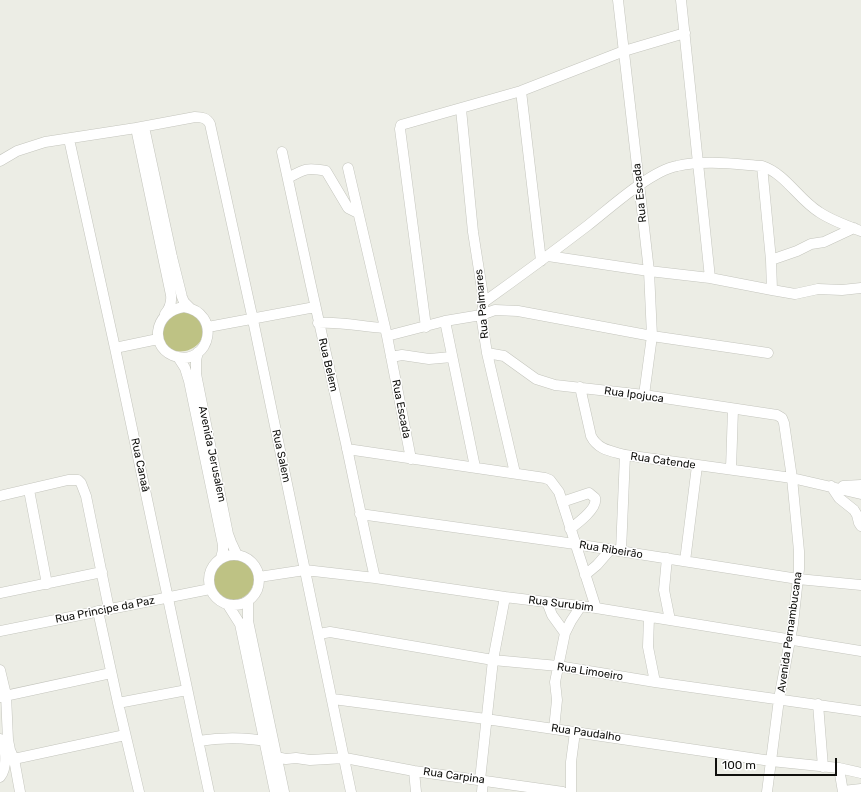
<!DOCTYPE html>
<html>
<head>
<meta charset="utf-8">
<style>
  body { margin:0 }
  #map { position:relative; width:861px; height:792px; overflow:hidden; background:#ecede5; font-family:Rubik,sans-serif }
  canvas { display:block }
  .scale { position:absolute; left:715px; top:758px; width:122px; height:18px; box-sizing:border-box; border:2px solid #10100d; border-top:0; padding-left:5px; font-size:12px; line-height:14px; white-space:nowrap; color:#10100d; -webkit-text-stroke:3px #fff; paint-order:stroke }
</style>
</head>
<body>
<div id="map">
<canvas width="861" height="792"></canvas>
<div class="scale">100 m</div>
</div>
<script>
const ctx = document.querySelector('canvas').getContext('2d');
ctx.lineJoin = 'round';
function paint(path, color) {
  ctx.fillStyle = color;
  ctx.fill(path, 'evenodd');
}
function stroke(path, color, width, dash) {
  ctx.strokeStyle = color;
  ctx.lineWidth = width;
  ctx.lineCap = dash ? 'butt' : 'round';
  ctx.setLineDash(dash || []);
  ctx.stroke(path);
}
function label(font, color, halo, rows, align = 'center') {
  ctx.font = font + ' Rubik,sans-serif';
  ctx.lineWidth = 3;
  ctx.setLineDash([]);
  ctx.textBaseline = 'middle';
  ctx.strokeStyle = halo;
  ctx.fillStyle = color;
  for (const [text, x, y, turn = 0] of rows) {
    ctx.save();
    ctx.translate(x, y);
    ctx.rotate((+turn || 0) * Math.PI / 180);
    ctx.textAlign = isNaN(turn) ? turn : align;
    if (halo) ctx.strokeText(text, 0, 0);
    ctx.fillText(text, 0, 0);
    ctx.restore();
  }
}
paint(new Path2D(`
  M 177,309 L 196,315 C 198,319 201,322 202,326 C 210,349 171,363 162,339 C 160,334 161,328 161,323 Z
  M212 579a21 21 0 1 1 42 0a21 21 0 1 1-42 0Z`), '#bec284');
const minor = new Path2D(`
  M 618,0 L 649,271 L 652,336 L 644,395
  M 681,0 L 710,278
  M 521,91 L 541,261
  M 461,109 L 473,232 L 484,302 L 481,315 L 487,353 L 515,473
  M 144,127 L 172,257 L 182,297 L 184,302 L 190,308
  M 136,128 L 171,295 C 172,303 170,308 165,314
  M 69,139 L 115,348 L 209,792
  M 282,152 C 303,251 325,349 347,448 C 356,491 365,535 375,578
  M 0,161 L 17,151 L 45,142 L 136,128 L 195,117 C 202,117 207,118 210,124 L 253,320 L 351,792
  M 762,166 L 771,260 L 772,290
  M 348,168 L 387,336 L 411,459
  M 288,178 C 304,169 307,167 326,171 L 348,208 L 358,213
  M 548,256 L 649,271 L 710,278 L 772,290 L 795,294 L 818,289 L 842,290 L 861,288
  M 771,260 L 797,251 L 811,244 L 824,242 L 854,228
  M 484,302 C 519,277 553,252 587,226 C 609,209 650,171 677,166 C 704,160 734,164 762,166 C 786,174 798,199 819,212 C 831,220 847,226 861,231
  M 184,307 C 222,313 210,364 178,357 C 148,350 153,311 184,307 Z
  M 445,321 L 475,467
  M 318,323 C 341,321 362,327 384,328
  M 208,327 L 315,307
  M 426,327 L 400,129 L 401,125 L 521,91 L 624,51 L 685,33
  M 387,336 L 445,321 L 481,315 L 495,310 L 518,311 L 652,336 L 768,353
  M 115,348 L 158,339
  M 198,352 L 196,360 L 196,374 L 228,534 L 231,542 L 237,555
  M 487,353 L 504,356 L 536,379 L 555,385 L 644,395 L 777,415 L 782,418 L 784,423 L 792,478 L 799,551 L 799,569 L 793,624 L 779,699 L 767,792
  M 178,357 L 185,368 L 189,381 L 223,545 L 223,550 L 221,558
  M 391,357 L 402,355 L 429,359 L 452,357
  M 580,387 L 591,436 C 598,450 611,451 625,455 L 792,478 L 861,494
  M 347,449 L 545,478 L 550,480 L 559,492 L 596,608
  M 731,469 L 733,409
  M 831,486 L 839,498 L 854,510 L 857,515 L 859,523 L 861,526
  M 843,486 L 861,485
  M 29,490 L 47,584
  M 0,496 L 68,480 L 78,480 L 81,483 L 86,496 L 109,609
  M 562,502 L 589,493 L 595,498 C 598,508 578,523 570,529
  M 360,514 L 575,544 L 798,579 L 861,585
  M 621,551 L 625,455
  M209 580a25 25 0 1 1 50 0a25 25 0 1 1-50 0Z
  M 667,558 L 664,590 L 670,620
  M 685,561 L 697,466
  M 585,575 L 597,565 L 610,550
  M 259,577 L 305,570 L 375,578 L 505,597 L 596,608 L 861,651
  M 0,593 L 102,572
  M 248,601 L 248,621 L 284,792
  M 547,602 L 552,615 L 565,633
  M 228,605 L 240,624 L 275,792
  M 98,611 L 118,703 L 139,792
  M 649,617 L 648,647 L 655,682
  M 0,631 L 210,589
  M 319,634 L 330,632 L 493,660 L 558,666 L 655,682 L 861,711
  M 0,670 L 6,695 L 8,740 L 10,750 L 14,759 L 20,792
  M 0,697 L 111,673
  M 333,699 L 486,719 L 771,761 L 839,768 L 861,773
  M 118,703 L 187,690
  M 818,704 L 823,767
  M 554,729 L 557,700 L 555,682 L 565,633 L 571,621 L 581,606
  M 0,739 C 7,749 7,768 0,777
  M 198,741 C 223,737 246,737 271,742
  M 276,757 L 286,759 L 296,758 L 310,760 L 345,758 L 414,771 L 563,792
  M 14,759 L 125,735
  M 839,768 L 843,792
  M 414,771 L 416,792
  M 480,780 L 493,660 L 505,597
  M 843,791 L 861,789
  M 482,792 L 483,780
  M 571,792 L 571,762 L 575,732`);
stroke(minor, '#c4c5bd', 11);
stroke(minor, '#fff', 10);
label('11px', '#10100d', '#fff', [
  ["Rua Escada",640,193,-96],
  ["Rua Palmares",482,304,-95],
  ["Rua Belem",328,365,77],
  ["Rua Ipojuca",634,395,8],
  ["Rua Escada",401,409,79],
  ["Avenida Jerusalem",212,454,78],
  ["Rua Salem",281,456,78],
  ["Rua Catende",663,461,8],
  ["Rua Canaã",140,465,78],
  ["Rua Ribeirão",611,550,9],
  ["Rua Surubim",561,604,7],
  ["Rua Principe da Paz",105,610,-11],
  ["Avenida Pernambucana",790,632,-82],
  ["Rua Limoeiro",590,672,9],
  ["Rua Paudalho",586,733,8],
  ["Rua Carpina",454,776,8]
]);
</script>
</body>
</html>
